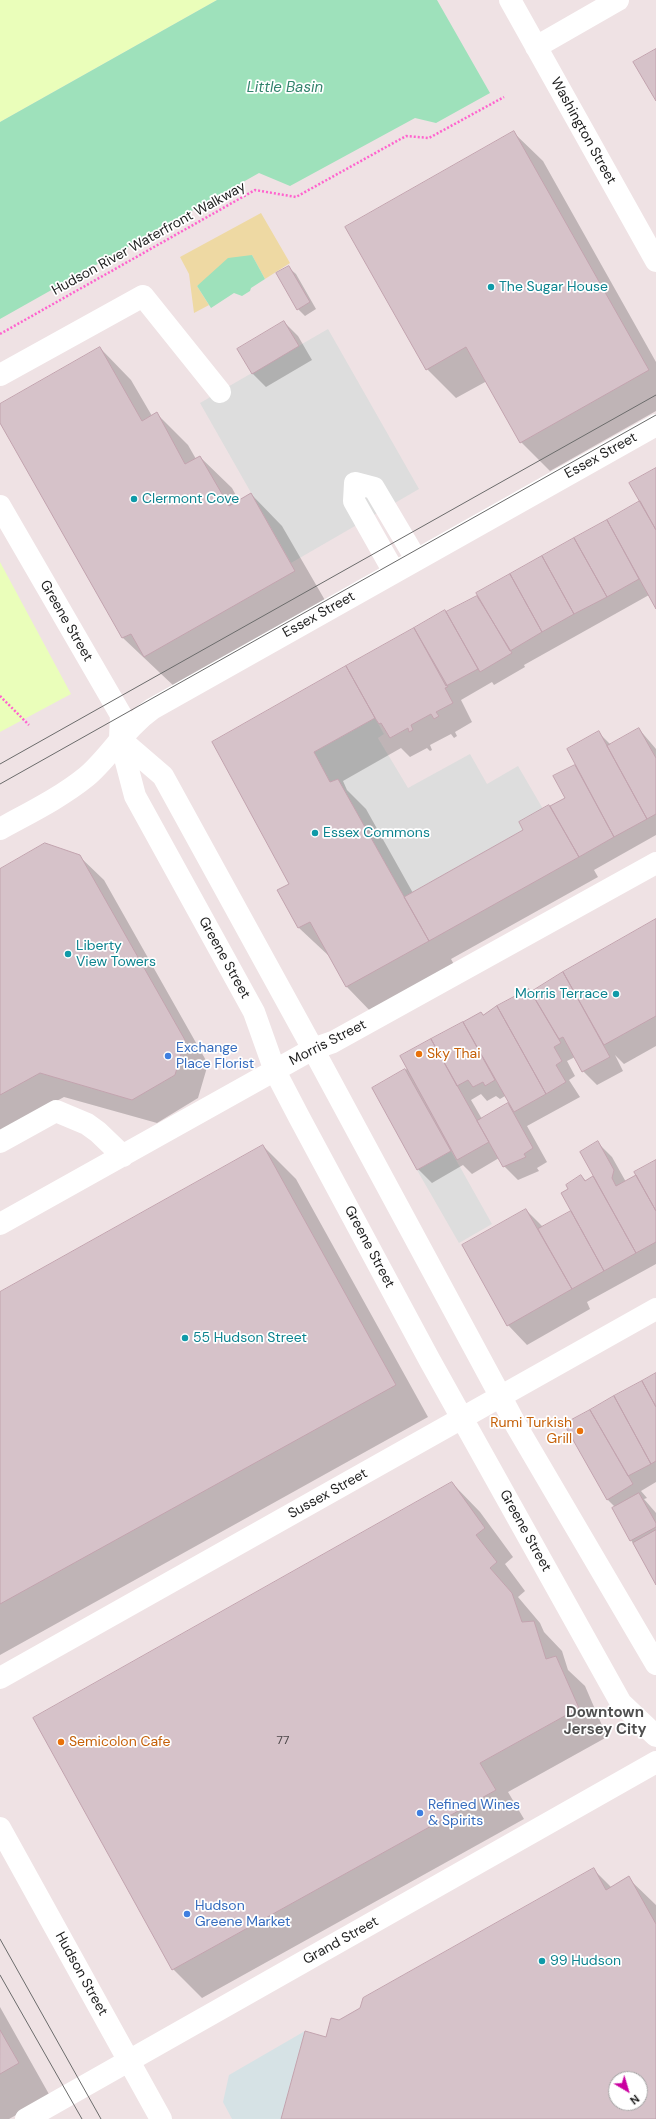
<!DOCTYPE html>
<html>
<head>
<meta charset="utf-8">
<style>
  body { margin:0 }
  #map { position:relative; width:656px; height:2119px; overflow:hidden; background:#efe2e4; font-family:"DM Sans",sans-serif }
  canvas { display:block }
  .north { position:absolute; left:608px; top:2071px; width:40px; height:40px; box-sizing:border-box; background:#fff; border:1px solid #a5a5a5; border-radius:50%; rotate:142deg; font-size:11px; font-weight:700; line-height:16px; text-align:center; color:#1d1d1d }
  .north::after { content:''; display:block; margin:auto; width:14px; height:18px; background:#ca00a0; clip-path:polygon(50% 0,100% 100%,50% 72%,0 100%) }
</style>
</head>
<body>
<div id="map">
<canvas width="656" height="2119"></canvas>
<div class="north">N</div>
</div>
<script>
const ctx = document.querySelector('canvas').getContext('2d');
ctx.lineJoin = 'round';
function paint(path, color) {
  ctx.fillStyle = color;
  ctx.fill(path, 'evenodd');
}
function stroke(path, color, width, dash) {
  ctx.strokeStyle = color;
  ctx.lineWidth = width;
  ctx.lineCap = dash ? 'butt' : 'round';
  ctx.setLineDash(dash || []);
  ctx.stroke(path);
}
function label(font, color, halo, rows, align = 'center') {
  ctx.font = font + ' "DM Sans",sans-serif';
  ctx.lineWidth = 3.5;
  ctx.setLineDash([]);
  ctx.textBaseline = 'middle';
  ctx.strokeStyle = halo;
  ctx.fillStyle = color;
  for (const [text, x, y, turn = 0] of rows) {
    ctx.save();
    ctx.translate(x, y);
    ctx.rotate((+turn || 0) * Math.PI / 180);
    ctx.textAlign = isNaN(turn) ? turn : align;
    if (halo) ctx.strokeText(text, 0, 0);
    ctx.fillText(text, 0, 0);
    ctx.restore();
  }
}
paint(new Path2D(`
  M 261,213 L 290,263 L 265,279 L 252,255 L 197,286 L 209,305 L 194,313 L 189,274 L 180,257 Z`), '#eed9a3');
paint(new Path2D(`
  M 0,0 L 217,0 L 0,122 Z
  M 0,562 L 71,694 L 0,732 Z`), '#eafeba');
paint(new Path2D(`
  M 328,329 L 419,489 L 291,563 L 200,403 Z
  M 375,718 L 384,734 L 378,738 L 408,788 L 470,754 L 487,784 L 518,766 L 543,809 L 519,822 L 523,830 L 404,897 L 338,779 L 330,782 L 314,752 Z
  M 451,1151 L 492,1224 L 459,1243 L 417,1170 Z`), '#ddd');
paint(new Path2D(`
  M 305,2031 L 281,2119 L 232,2119 L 223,2102 L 229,2075 Z`), '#d6e2e5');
paint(new Path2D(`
  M 217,0 L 437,0 L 490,93 L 436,123 L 415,118 L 290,186 L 259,173 L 0,319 L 0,122 Z
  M 252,255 L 265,279 L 251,288 L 250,291 L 242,296 L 234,293 L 211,308 L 197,286 L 228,258 Z`), '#9ee1bb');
paint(new Path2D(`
  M 514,133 L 543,161 L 656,362 L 656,411 L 550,471 L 521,442 L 487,381 L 456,398 L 427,369 Z
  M 288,267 L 296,274 L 316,309 L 305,316 L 298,309 Z
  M 284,322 L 298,336 L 312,360 L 266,387 L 252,373 Z
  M 100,348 L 131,380 L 152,416 L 157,414 L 188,445 L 196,459 L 200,457 L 232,488 L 239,501 L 251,494 L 282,526 L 326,602 L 176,688 L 123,638 L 0,421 L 0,405 Z
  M 656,469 L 656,607 L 649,595 L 524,665 L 525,667 L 494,685 L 492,682 L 461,700 L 472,722 L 455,732 L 457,736 L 454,738 L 451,734 L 430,745 L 432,750 L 430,751 L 427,748 L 410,757 L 401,748 L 343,781 L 347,790 L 366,809 L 413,893 L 525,830 L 549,806 L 551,807 L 566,798 L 554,777 L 576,765 L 599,733 L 611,745 L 639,729 L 656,749 L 656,835 L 594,870 L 598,877 L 451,959 L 457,970 L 375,1016 L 347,987 L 329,956 L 299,928 L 279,890 L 290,884 L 213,742 L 479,596 L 477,593 L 641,502 Z
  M 79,856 L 104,880 L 208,1064 L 198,1098 L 157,1123 L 64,1097 L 0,1132 L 0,870 Z
  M 656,920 L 656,1046 L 624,1064 L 615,1055 L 623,1071 L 597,1085 L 583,1071 L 575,1057 L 567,1061 L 575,1076 L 569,1080 L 580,1097 L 527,1126 L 547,1162 L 537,1168 L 539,1171 L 518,1180 L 504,1166 L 499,1158 L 472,1174 L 463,1165 L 432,1183 L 418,1169 L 373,1088 L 407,1069 L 401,1057 L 481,1013 L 484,1015 L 529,990 L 531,992 ZM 481,1094 L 487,1101 L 496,1096 L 500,1099 L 505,1096 L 510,1104 L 482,1119 L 471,1100 Z
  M 598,1143 L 612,1157 L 626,1182 L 656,1161 L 656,1264 L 587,1302 L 590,1309 L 527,1345 L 508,1325 L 526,1210 L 543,1227 L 572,1211 L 570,1190 L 581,1176 L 586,1181 L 594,1176 Z
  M 263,1146 L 296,1179 L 428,1417 L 0,1655 L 0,1293 Z
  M 656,1374 L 656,1482 L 641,1491 L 647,1498 L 644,1499 L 656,1513 L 656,1583 L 631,1540 L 615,1507 L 607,1499 Z
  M 452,1483 L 480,1512 L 513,1557 L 505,1564 L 525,1591 L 518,1597 L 540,1623 L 544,1632 L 562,1651 L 568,1670 L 585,1686 L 607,1737 L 508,1792 L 524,1819 L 202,1998 L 173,1969 Z
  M 594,1870 L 612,1888 L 628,1878 L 656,1905 L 656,2119 L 282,2119 L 326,2038 L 340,2021 ZM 616,2079 L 640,2079 L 640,2103 L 616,2103 Z
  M 0,2007 L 50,2096 L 9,2119 L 0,2119 Z`), '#0003');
const building = new Path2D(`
  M 656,49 L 656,101 L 633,62 Z
  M 514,131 L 649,370 L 520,443 L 466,347 L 426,370 L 345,227 Z
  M 289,266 L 310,302 L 297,310 L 276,273 Z
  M 284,321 L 299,346 L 252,374 L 237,349 Z
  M 100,347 L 142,421 L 157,412 L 185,464 L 200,456 L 229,506 L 251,493 L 295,571 L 144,657 L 131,634 L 122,638 L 0,423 L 0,404 Z
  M 656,468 L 656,530 L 629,483 Z
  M 640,501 L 656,530 L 656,609 L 607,520 Z
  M 607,520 L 639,579 L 607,597 L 574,538 Z
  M 574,538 L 607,597 L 574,614 L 542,556 Z
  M 542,556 L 574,614 L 542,632 L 510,574 Z
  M 510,574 L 542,632 L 510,651 L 476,593 Z
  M 477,596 L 512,653 L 480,672 L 446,612 Z
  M 445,610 L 478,669 L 446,686 L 414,628 Z
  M 414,628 L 448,687 L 445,688 L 453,703 L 436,712 L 439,716 L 434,719 L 431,714 L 411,725 L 413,730 L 409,732 L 408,728 L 390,738 L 381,723 L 379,724 L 375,718 L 346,666 Z
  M 346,666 L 375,718 L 314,752 L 330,782 L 338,779 L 429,941 L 346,987 L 310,922 L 298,928 L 277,890 L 289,884 L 212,742 Z
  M 639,728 L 656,758 L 656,814 L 647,819 L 607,746 Z
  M 599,731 L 647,819 L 614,837 L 567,749 Z
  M 575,765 L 614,837 L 579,857 L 550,806 L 565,798 L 553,776 Z
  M 549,805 L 579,857 L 429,941 L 404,897 L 523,830 L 519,822 Z
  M 45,843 L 80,855 L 185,1040 L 175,1075 L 132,1100 L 40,1073 L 0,1095 L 0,869 Z
  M 656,919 L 656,1016 L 604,1045 L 563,972 Z
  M 563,972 L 610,1057 L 582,1072 L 563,1037 L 559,1039 L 531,992 Z
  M 529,989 L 561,1043 L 554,1047 L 562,1061 L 556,1065 L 566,1082 L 546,1094 L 497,1006 Z
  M 497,1006 L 546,1094 L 514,1112 L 463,1022 L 481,1012 L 483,1015 Z
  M 463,1022 L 495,1080 L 485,1086 L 483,1082 L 473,1087 L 468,1080 L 457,1086 L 431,1039 Z
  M 431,1039 L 489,1142 L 457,1160 L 400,1056 Z
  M 405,1069 L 451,1151 L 417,1170 L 372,1088 Z
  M 508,1103 L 533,1148 L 524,1154 L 526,1157 L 503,1167 L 477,1121 Z
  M 598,1141 L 614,1170 L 612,1178 L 616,1186 L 636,1175 L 656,1211 L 656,1242 L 636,1253 L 580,1152 Z
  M 263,1145 L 396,1385 L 0,1604 L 0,1292 Z
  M 656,1160 L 656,1211 L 634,1172 Z
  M 581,1175 L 585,1181 L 593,1176 L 636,1253 L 604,1271 L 561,1193 L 568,1189 L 566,1185 Z
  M 526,1209 L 572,1289 L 507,1326 L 462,1245 Z
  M 571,1211 L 604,1271 L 572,1289 L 538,1229 Z
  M 656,1373 L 656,1407 L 642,1381 Z
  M 642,1381 L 656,1407 L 656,1461 L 651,1464 L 614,1396 Z
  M 614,1396 L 651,1464 L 628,1476 L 590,1410 Z
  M 590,1410 L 633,1484 L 607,1500 L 564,1424 Z
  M 452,1482 L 485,1528 L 476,1535 L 497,1562 L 490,1568 L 512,1593 L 522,1622 L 534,1621 L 546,1659 L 556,1656 L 579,1708 L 480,1763 L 496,1790 L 172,1970 L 33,1718 Z
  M 639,1493 L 656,1523 L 656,1527 L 630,1541 L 612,1508 Z
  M 656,1530 L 656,1585 L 633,1543 Z
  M 594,1868 L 606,1890 L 629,1876 L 656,1924 L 656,2119 L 281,2119 L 305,2031 L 326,2037 L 331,2018 L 339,2020 L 360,2008 L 363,1998 ZM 616,2079 L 640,2079 L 640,2103 L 616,2103 Z
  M 0,2030 L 19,2063 L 0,2074 Z`);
paint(building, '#d6c2c9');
stroke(building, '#c2a3ae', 1);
stroke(new Path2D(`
  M 0,334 L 255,190 L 296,197 L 406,136 L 429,138 L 504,97
  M 0,696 L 29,725`), '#ff63ce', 2.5, [2, 2]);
stroke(new Path2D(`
  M 510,0 L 656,261
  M 536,47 L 618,0
  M 0,375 L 143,296 L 220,392
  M 0,506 L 121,715 L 120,739 L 135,796 L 254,1012 L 275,1071 L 299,1117 L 429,1359 L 621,1703 L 656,1736
  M 394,572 L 354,501 L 355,483 L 374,488 L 416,559
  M 120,739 L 163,776 L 313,1049 L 517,1427 L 656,1664
  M 0,829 C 29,813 60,798 86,777 C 110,757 125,728 152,709 L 656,425
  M 0,1142 L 56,1111 L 87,1124 L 98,1132 L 123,1156
  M 0,1224 L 313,1049 L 333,1042 L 656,863
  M 0,1678 L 656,1309
  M 0,1828 L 161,2119
  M 26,2119 L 656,1762`), '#fff', 22);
stroke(new Path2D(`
  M 0,764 L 656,395
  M 0,784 L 656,415
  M 0,1939 L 101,2119
  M 0,1975 L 82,2119`), '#6b6b6b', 1);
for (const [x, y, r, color] of [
  [491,287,4,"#0f9aa8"],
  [134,499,4,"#0f9aa8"],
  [315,833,4,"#0f9aa8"],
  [68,954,4,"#0f9aa8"],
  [616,994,4,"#0f9aa8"],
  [419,1054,4,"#e8710a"],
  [168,1056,4,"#3f7fe0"],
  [185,1338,4,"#0f9aa8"],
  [580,1431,4,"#e8710a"],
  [61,1742,4,"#e8710a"],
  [420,1813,4,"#3f7fe0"],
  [187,1914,4,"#3f7fe0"],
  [542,1961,4,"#0f9aa8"]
]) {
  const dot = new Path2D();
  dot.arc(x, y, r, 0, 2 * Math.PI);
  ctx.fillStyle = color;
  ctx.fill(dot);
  stroke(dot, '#fff', 1.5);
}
label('12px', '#4b4648', null, [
  ["77",283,1741]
]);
label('14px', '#1d1d1d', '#fff', [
  ["Washington Street",583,131,61],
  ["Hudson River Waterfront Walkway",149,239,-29],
  ["Essex Street",601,456,-29],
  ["Essex Street",319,615,-29],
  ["Greene Street",66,621,60],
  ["Greene Street",224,958,61],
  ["Morris Street",328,1043,-27],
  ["Greene Street",369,1247,62],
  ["Sussex Street",328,1494,-29],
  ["Greene Street",525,1531,61],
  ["Grand Street",341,1941,-29],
  ["Hudson Street",81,1974,61]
]);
label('14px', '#0d838f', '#fff', [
  ["The Sugar House",499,287],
  ["Clermont Cove",142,499],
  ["Essex Commons",323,833],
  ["Liberty",76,946],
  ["View Towers",76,962],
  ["Morris Terrace",608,994,"right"],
  ["55 Hudson Street",193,1338],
  ["99 Hudson",550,1961]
], 'left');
label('14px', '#366cbe', '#fff', [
  ["Exchange",176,1048],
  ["Place Florist",176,1064],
  ["Refined Wines",428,1805],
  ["& Spirits",428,1821],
  ["Hudson",195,1906],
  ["Greene Market",195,1922]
], 'left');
label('14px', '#c56008', '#fff', [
  ["Sky Thai",427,1054],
  ["Rumi Turkish",572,1423,"right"],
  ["Grill",572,1439,"right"],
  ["Semicolon Cafe",69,1742]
], 'left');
label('italic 15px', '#33836c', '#fff', [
  ["Little Basin",285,88]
]);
label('bold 15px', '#505050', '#fff', [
  ["Downtown",605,1713],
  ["Jersey City",605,1730]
]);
</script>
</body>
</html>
